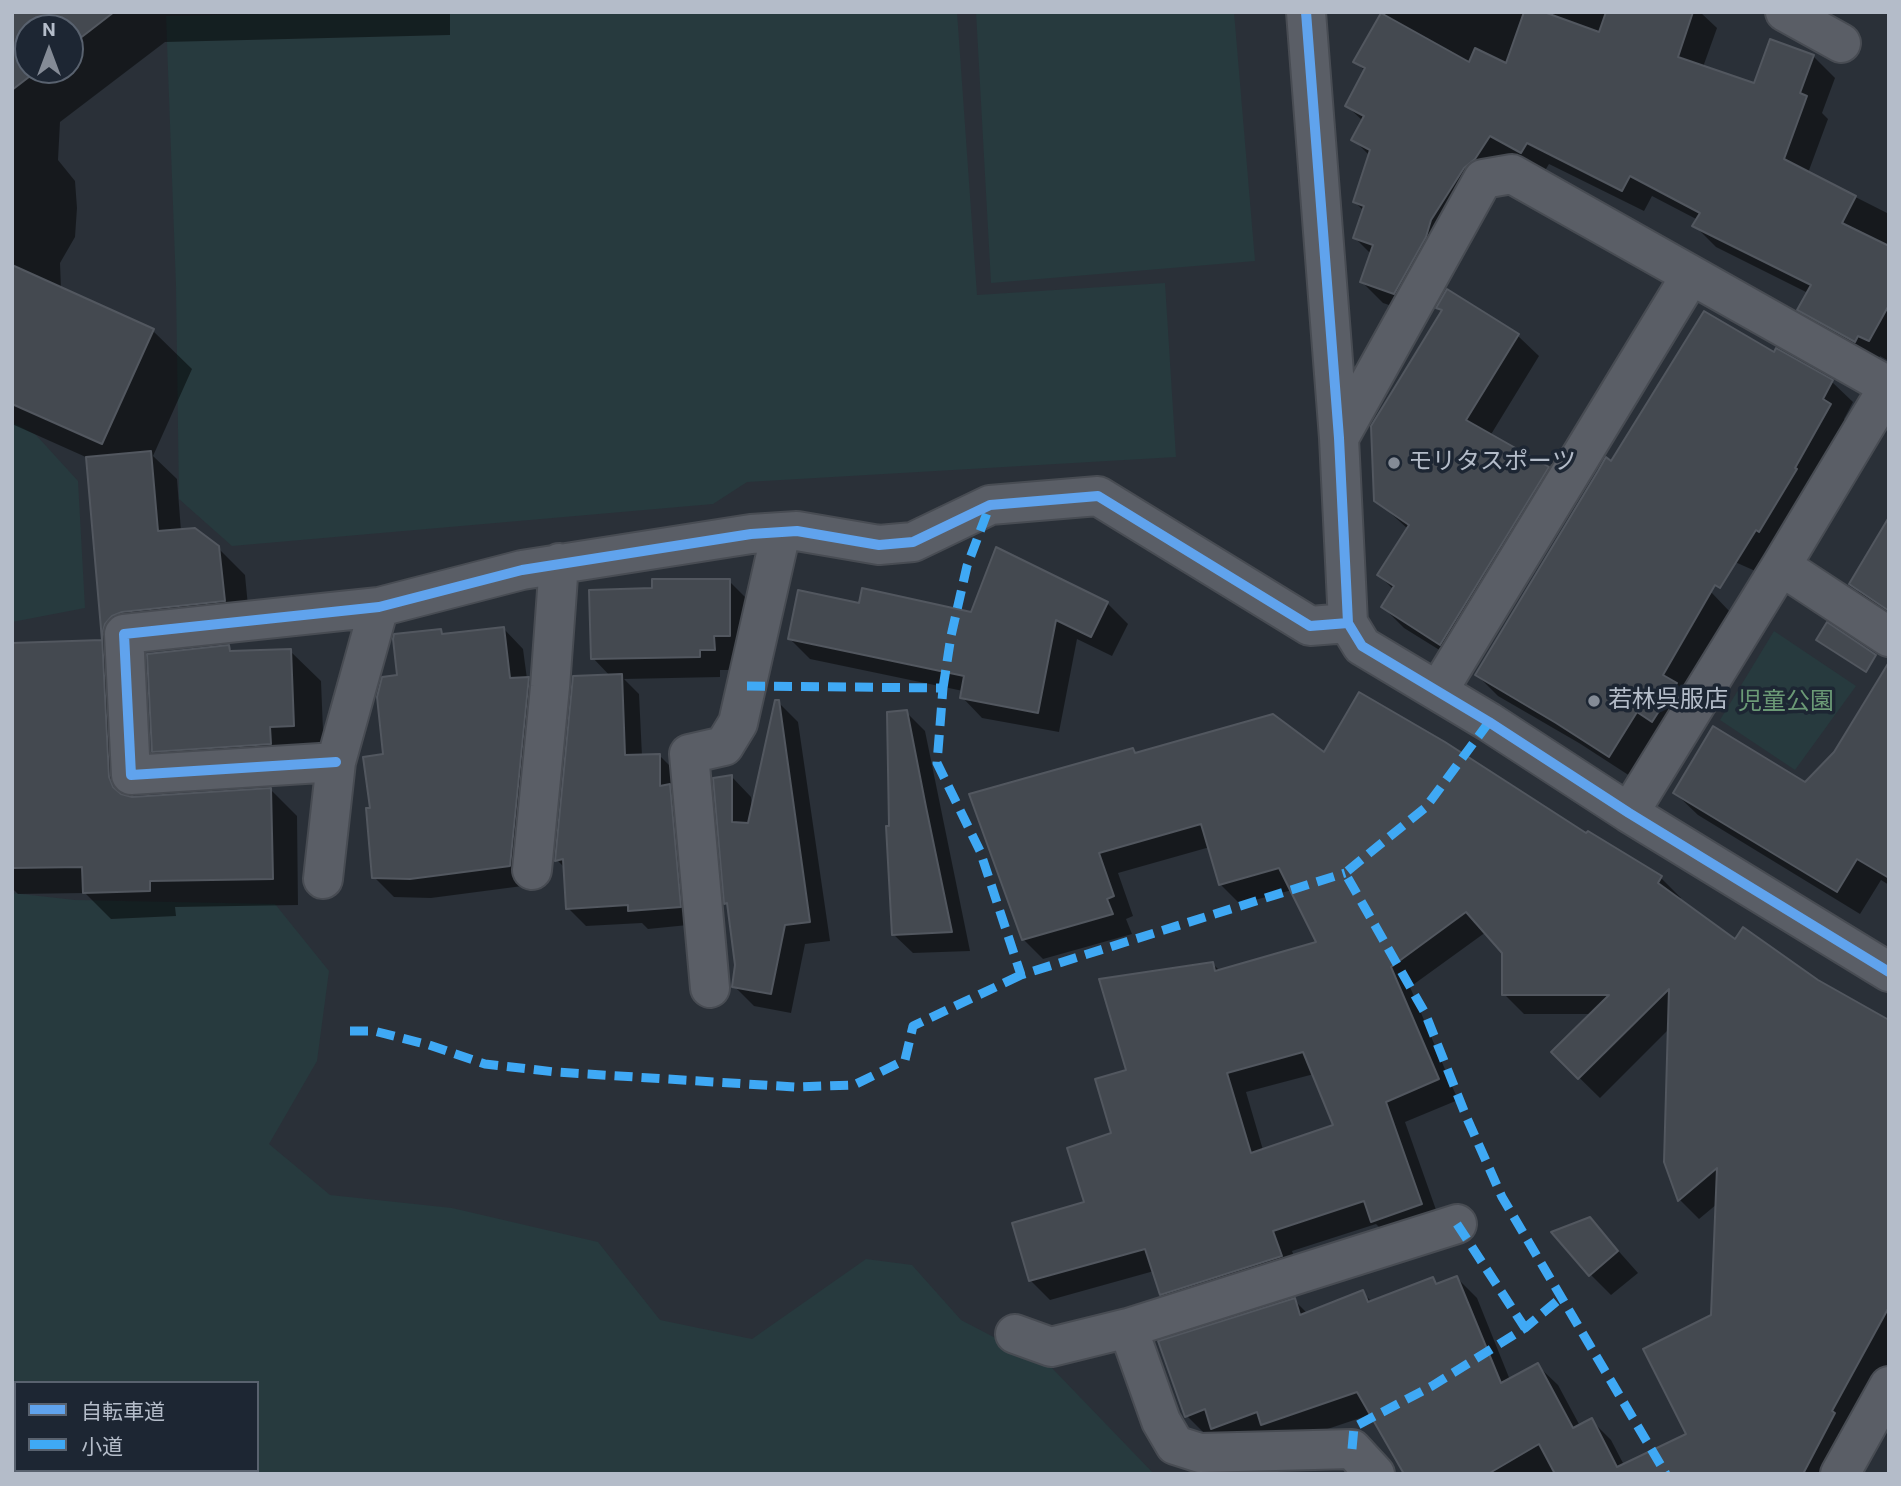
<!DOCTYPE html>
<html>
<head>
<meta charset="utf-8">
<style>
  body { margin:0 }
  #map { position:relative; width:1901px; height:1486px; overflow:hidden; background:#2a3038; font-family:Roboto,"Noto Sans JP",sans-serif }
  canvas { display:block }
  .frame { position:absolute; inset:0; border:14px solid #b4bcc9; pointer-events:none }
  .legend { position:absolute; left:14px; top:1381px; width:245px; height:91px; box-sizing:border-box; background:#1d2633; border:2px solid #59626f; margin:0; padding:9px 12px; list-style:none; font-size:21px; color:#b4bcc9 }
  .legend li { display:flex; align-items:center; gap:14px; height:35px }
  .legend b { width:35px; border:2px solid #59626f }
  .north { position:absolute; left:14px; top:14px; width:70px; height:70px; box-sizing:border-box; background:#1d2633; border:2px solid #59626f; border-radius:50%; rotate:0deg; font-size:19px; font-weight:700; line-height:28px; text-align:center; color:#b4bcc9 }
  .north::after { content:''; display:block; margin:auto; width:24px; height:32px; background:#848b96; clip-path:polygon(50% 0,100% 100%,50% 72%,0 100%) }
</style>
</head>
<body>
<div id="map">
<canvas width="1901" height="1486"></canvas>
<div class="frame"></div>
<ul class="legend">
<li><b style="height:9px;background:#60a3ed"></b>自転車道</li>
<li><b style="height:9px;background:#3fa9f5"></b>小道</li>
</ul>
<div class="north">N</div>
</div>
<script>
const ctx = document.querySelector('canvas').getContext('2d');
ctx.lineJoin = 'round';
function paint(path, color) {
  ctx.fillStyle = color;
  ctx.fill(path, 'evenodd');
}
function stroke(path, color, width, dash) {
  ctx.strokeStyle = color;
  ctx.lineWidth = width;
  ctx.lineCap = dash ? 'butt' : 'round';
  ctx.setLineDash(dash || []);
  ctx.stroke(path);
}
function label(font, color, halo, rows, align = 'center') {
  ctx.font = font + ' Roboto,"Noto Sans JP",sans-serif';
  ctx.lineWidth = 7;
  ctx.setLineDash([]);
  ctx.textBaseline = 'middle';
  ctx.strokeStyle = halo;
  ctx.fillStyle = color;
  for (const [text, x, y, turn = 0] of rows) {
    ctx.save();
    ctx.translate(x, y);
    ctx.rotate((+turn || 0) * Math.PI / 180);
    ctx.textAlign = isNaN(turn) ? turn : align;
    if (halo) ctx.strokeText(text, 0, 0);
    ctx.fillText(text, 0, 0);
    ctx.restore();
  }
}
paint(new Path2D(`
  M 352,12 L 957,12 L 977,295 L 1165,283 L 1176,457 L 747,482 L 713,504 L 232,546 L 179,499 L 176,286 L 166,16 Z
  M 976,12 L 1234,12 L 1255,261 L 991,283 Z
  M 12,422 L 36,435 L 78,481 L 85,608 L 12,622 Z
  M 1774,631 L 1856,686 L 1795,770 L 1720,720 Z
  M 12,893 L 75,900 L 275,904 L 329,971 L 317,1061 L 269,1144 L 330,1195 L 452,1208 L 598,1242 L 660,1320 L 752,1339 L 866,1259 L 912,1265 L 961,1320 L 1051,1367 L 1154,1474 L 12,1474 ZM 16,1383 L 257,1383 L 257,1470 L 16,1470 Z`), '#273a3e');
paint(new Path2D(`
  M 12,12 L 450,12 L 450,35 L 165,42 L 60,122 L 58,160 L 75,181 L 77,208 L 75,237 L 60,263 L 61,289 L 152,330 L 192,369 L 153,456 L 177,479 L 181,531 L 218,548 L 245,575 L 250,627 L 149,638 L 128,662 L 135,798 L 271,790 L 297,816 L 298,905 L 175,907 L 176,916 L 111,919 L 85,893 L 18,894 L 12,888 L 12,644 L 103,642 L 88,458 L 12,424 ZM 28,28 L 70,28 L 70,70 L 28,70 Z
  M 1384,12 L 1700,12 L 1717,28 L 1703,67 L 1755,85 L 1813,56 L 1835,78 L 1822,113 L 1828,119 L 1808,173 L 1889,214 L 1889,361 L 1880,356 L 1877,363 L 1821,331 L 1799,309 L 1808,293 L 1716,247 L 1695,226 L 1698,220 L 1652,196 L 1644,211 L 1549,164 L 1543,174 L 1512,157 L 1416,314 L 1383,303 L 1362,282 L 1371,254 L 1355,238 L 1364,211 L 1355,202 L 1370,156 L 1353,139 L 1363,121 L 1347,106 L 1365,71 L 1356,62 Z
  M 1448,291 L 1518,336 L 1539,356 L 1490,436 L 1548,468 L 1568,489 L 1462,664 L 1404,628 L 1383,607 L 1394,590 L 1379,575 L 1408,529 L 1376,500 L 1443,312 L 1439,307 Z
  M 1777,350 L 1832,382 L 1853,402 L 1844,419 L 1850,426 L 1762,574 L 1726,558 L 1711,592 L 1731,613 L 1630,776 L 1579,743 L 1498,696 L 1477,675 L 1612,463 L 1774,355 Z
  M 1889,519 L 1889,616 L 1870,603 L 1851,584 Z
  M 729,581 L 750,602 L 735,670 L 720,670 L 720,677 L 624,679 L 639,694 L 642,756 L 659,755 L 677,773 L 698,924 L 648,929 L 642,923 L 586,926 L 568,908 L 566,869 L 557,860 L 611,677 L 593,658 L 653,590 Z
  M 1107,603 L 1128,624 L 1112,656 L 1077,639 L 1059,732 L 982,718 L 962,697 L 963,691 L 810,659 L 790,639 L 860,605 L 973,614 Z
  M 504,629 L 523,649 L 527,679 L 548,699 L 530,885 L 431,898 L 394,897 L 374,877 L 372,809 L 385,756 L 399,677 L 441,631 L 446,636 Z
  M 228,647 L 235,653 L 290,651 L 321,681 L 324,756 L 184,782 L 153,751 Z
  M 1889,698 L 1889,885 L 1881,880 L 1860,914 L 1698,815 L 1675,793 L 1805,785 Z
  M 778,702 L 798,722 L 830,941 L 805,944 L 791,1013 L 754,1006 L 734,986 L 737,965 L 729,906 L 726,903 L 731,776 L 751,797 L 752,810 Z
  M 906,712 L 925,731 L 970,951 L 913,953 L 893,934 L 891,827 Z
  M 1133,750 L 1137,754 L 1324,755 L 1587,835 L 1661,878 L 1681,898 L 1679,900 L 1736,941 L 1817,982 L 1889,1022 L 1889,1365 L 1851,1432 L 1833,1474 L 1406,1474 L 1381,1411 L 1283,1444 L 1233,1448 L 1217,1432 L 1207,1436 L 1187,1416 L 1294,1300 L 1308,1314 L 1362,1292 L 1372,1302 L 1432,1279 L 1438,1285 L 1457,1278 L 1477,1298 L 1510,1380 L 1537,1365 L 1558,1385 L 1580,1426 L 1591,1420 L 1611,1440 L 1624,1465 L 1688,1435 L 1713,1316 L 1717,1204 L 1699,1219 L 1680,1200 L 1666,1162 L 1670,1028 L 1600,1098 L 1553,1052 L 1592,1014 L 1524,1014 L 1504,994 L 1504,952 L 1486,932 L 1410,987 L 1458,1100 L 1405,1122 L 1441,1224 L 1393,1241 L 1376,1224 L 1292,1251 L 1301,1277 L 1182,1314 L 1161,1294 L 1154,1271 L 1050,1300 L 1030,1280 L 1086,1204 L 1113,1135 L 1129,1071 L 1213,964 L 1220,971 L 1319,943 L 1292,890 L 1240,904 L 1220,884 L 1210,847 L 1118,873 L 1133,916 L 1126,919 L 1132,934 L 1043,959 L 1023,939 ZM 1314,1074 L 1336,1127 L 1263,1150 L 1246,1092 Z
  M 1590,1219 L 1638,1273 L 1611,1295 L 1590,1274 Z`), '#0007');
const building = new Path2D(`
  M 12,12 L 114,12 L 70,46 L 70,28 L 28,28 L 28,70 L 38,70 L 12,90 Z
  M 1524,12 L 1544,12 L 1599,32 L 1606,12 L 1693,12 L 1678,57 L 1754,83 L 1770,39 L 1814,55 L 1800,93 L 1807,96 L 1784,159 L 1856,196 L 1842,223 L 1889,246 L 1889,305 L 1869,341 L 1858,336 L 1855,342 L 1797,310 L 1811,285 L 1692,226 L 1700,213 L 1630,176 L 1622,191 L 1527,143 L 1521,153 L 1490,136 L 1475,159 L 1464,168 L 1431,220 L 1426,237 L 1394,294 L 1360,282 L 1373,245 L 1353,238 L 1364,206 L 1353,202 L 1370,150 L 1351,140 L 1364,116 L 1345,106 L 1365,68 L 1353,62 L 1381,13 L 1469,62 L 1475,48 L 1506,63 Z
  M 12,265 L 154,329 L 102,444 L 12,404 Z
  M 1447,289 L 1519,334 L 1466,420 L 1549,467 L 1440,645 L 1381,607 L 1394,586 L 1377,575 L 1409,525 L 1374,501 L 1371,426 L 1442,310 L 1436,308 Z
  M 1704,311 L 1774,352 L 1776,348 L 1833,380 L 1823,399 L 1831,404 L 1795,468 L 1797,469 L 1759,532 L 1756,530 L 1720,588 L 1715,585 L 1663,675 L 1677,683 L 1652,722 L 1637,712 L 1609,757 L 1556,723 L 1475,675 L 1598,471 L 1606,457 L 1611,461 Z
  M 151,451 L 158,531 L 195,528 L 219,546 L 225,601 L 122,612 L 112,616 L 105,624 L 102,635 L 109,777 L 113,787 L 121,794 L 132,797 L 271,788 L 273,879 L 150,881 L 150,891 L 83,893 L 82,867 L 12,868 L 12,643 L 102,640 L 86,457 Z
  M 1889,517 L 1889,611 L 1849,584 Z
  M 996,547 L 1108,602 L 1091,637 L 1056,620 L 1038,713 L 960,698 L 964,676 L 788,639 L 798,590 L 859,603 L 862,588 L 971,612 Z
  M 652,579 L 730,579 L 730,636 L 714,636 L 715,650 L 700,650 L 700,657 L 591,659 L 589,590 L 652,588 Z
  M 1827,622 L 1876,655 L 1866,672 L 1816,640 Z
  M 504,627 L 510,678 L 529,677 L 510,866 L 410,879 L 372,878 L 366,808 L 370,808 L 363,757 L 383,754 L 377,697 L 382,677 L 397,675 L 393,639 L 394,634 L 441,629 L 442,634 Z
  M 229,645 L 230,651 L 291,649 L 294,726 L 270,727 L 271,744 L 152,752 L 147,654 Z
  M 1889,662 L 1889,878 L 1857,859 L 1837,892 L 1673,793 L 1713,726 L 1805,782 L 1834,752 Z
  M 622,674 L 625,755 L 660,754 L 660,786 L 670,784 L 681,907 L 628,911 L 628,905 L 566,909 L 563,859 L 555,861 L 573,676 Z
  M 1359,692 L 1445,742 L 1586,833 L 1588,831 L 1662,876 L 1658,883 L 1735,939 L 1743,927 L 1818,980 L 1889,1020 L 1889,1307 L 1832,1411 L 1835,1413 L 1803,1474 L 1555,1474 L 1539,1444 L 1488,1474 L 1404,1474 L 1357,1392 L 1261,1425 L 1257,1412 L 1211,1429 L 1205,1409 L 1185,1417 L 1158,1341 L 1295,1298 L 1300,1315 L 1363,1290 L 1368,1302 L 1433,1277 L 1436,1284 L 1457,1276 L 1501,1383 L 1538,1363 L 1573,1428 L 1592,1418 L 1617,1467 L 1686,1434 L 1643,1349 L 1711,1315 L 1717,1168 L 1678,1201 L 1664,1162 L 1669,989 L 1578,1079 L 1551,1052 L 1609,995 L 1502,995 L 1502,953 L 1466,912 L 1391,967 L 1439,1079 L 1386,1102 L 1422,1204 L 1371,1222 L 1364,1201 L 1273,1231 L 1282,1256 L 1160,1295 L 1145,1249 L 1029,1281 L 1012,1223 L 1084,1202 L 1067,1148 L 1111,1133 L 1095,1079 L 1126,1070 L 1099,979 L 1213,962 L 1215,971 L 1316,942 L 1279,868 L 1219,885 L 1201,824 L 1099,853 L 1114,896 L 1107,899 L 1113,914 L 1022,940 L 969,794 L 1133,748 L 1135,753 L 1273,714 L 1324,752 ZM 1303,1052 L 1333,1125 L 1251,1153 L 1227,1073 Z
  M 775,700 L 779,700 L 810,922 L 785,925 L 771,994 L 732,987 L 735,965 L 727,903 L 724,904 L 713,778 L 732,775 L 732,822 L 748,823 Z
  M 907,710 L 926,807 L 952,932 L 892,935 L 886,826 L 889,826 L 887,712 Z
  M 1590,1217 L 1618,1251 L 1589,1276 L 1551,1232 Z`);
paint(building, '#444950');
stroke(building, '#52575f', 2);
const minor = new Path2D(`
  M 1306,12 L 1339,438 L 1348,623 L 1362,646 L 1489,722 L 1629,813 L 1889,972
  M 1785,12 L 1841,43
  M 1339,438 L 1483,179 L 1512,174 L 1888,386
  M 1781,566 L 1889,637
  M 1438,691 L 1691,275
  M 336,762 L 131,775 L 124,634 L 379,607 L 522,570 L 751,534 L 797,531 L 879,545 L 913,542 L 990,505 L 1098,496 L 1310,626 L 1348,623
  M 1629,813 L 1781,566 L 1889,386
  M 532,870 L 550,687 L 559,563
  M 323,879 L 336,762 L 379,607
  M 710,988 L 689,754 L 724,746 L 738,723 L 781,532
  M 1015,1334 L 1051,1347 L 1128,1328
  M 1375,1474 L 1352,1449 L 1200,1453 L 1175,1445 L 1161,1421 L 1128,1328 L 1457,1224
  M 1840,1474 L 1889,1386`);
stroke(minor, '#484c53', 42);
stroke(minor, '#5a5e66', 38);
stroke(new Path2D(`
  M 747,686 L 943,688 L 937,763 L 980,851 L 1021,975 L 1345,873
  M 943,688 L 951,636 L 967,566 L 990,505
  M 1489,722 L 1426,807 L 1345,873 L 1425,1013 L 1466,1116 L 1502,1197 L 1666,1474
  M 350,1031 L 374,1031 L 429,1045 L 485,1064 L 555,1072 L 795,1087 L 854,1085 L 905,1060 L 913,1026 L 1021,975
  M 1457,1224 L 1525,1328
  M 1352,1449 L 1354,1427 L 1432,1386 L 1525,1328 L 1563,1296`), '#3fa9f5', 9, [18, 9]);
stroke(new Path2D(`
  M 1306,12 L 1339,438 L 1348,623 L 1362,646 L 1489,722 L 1629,813 L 1889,972
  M 336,762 L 131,775 L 124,634 L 379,607 L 522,570 L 751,534 L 797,531 L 879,545 L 913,542 L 990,505 L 1098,496 L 1310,626 L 1348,623`), '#60a3ed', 10);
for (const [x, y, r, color] of [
  [1394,463,7,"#848b96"],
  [1594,701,7,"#848b96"]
]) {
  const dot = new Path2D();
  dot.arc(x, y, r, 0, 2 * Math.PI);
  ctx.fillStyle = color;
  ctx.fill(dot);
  stroke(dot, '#1d2633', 2.5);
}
label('24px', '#b4bcc9', '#1d2633', [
  ["モリタスポーツ",1408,463],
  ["若林呉服店",1608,701]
], 'left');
label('24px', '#6b9a76', '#1d2633', [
  ["児童公園",1786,703]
]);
</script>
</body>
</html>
